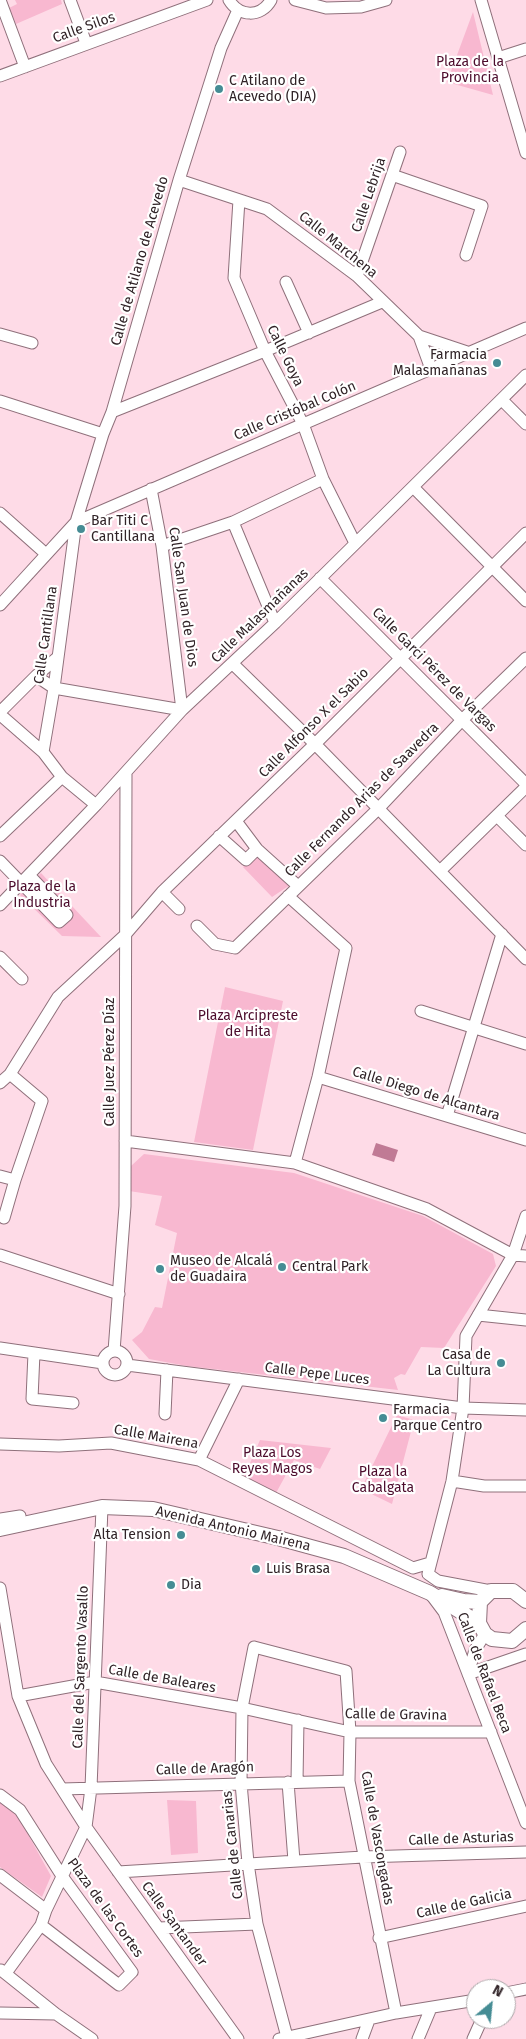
<!DOCTYPE html>
<html>
<head>
<meta charset="utf-8">
<style>
  body { margin:0 }
  #map { position:relative; width:526px; height:2039px; overflow:hidden; background:#fedbe7; font-family:"Fira Sans",sans-serif }
  canvas { display:block }
  .north { position:absolute; left:466px; top:1979px; width:50px; height:50px; box-sizing:border-box; background:#fff; border:1px solid #aca7a9; border-radius:50%; rotate:28deg; font-size:14px; font-weight:700; line-height:20px; text-align:center; color:#302327 }
  .north::after { content:''; display:block; margin:auto; width:18px; height:22px; background:#458c94; clip-path:polygon(50% 0,100% 100%,50% 72%,0 100%) }
</style>
</head>
<body>
<div id="map">
<canvas width="526" height="2039"></canvas>
<div class="north">N</div>
</div>
<script>
const ctx = document.querySelector('canvas').getContext('2d');
ctx.lineJoin = 'round';
function paint(path, color) {
  ctx.fillStyle = color;
  ctx.fill(path, 'evenodd');
}
function stroke(path, color, width, dash) {
  ctx.strokeStyle = color;
  ctx.lineWidth = width;
  ctx.lineCap = dash ? 'butt' : 'round';
  ctx.setLineDash(dash || []);
  ctx.stroke(path);
}
function label(font, color, halo, rows, align = 'center') {
  ctx.font = font + ' "Fira Sans",sans-serif';
  ctx.lineWidth = 4.5;
  ctx.setLineDash([]);
  ctx.textBaseline = 'middle';
  ctx.strokeStyle = halo;
  ctx.fillStyle = color;
  for (const [text, x, y, turn = 0] of rows) {
    ctx.save();
    ctx.translate(x, y);
    ctx.rotate((+turn || 0) * Math.PI / 180);
    ctx.textAlign = isNaN(turn) ? turn : align;
    if (halo) ctx.strokeText(text, 0, 0);
    ctx.fillText(text, 0, 0);
    ctx.restore();
  }
}
paint(new Path2D(`
  M 15,0 L 61,0 L 62,4 L 16,24 L 9,8 L 17,4 Z
  M 473,12 L 493,95 L 447,82 Z
  M 256,855 L 290,885 L 272,897 L 243,867 Z
  M 41,873 L 101,937 L 62,936 L 20,895 Z
  M 225,987 L 283,1001 L 253,1150 L 194,1142 Z
  M 144,1154 L 294,1173 L 423,1216 L 493,1254 L 496,1266 L 444,1348 L 421,1347 L 405,1375 L 401,1374 L 394,1378 L 398,1390 L 187,1366 L 149,1359 L 132,1340 L 142,1332 L 155,1307 L 162,1308 L 177,1233 L 155,1225 L 162,1196 L 129,1191 L 131,1166 Z
  M 397,1415 L 414,1420 L 392,1504 L 361,1489 Z
  M 260,1440 L 331,1448 L 320,1469 L 294,1460 L 276,1493 L 244,1477 Z
  M 167,1800 L 196,1801 L 198,1853 L 171,1855 Z
  M 0,1801 L 19,1818 L 51,1876 L 42,1897 L 0,1867 Z`), '#f8b8d0');
paint(new Path2D(`
  M 376,1143 L 398,1150 L 394,1162 L 372,1155 Z`), '#c07a95');
const minor = new Path2D(`
  M 0,0 L 25,67
  M 70,0 L 86,43
  M 229,0 C 239,17 261,18 271,0
  M 295,0 L 326,8 L 361,7 L 386,0
  M 481,0 L 526,153
  M 498,58 L 526,49
  M 0,76 L 207,0
  M 392,175 L 482,206 L 466,255
  M 179,180 L 267,209 L 357,276 L 419,336 L 467,352
  M 239,200 L 234,278 L 265,351 L 303,424 L 323,479 L 355,543
  M 357,276 L 400,152
  M 286,282 L 309,333
  M 0,334 L 32,343
  M 419,336 L 431,369
  M 502,400 L 526,424
  M 0,401 L 103,434
  M 112,412 L 265,351 L 382,302
  M 413,487 L 526,601
  M 151,489 L 162,546 L 182,710
  M 0,513 L 46,554
  M 233,522 L 275,623
  M 162,546 L 233,522 L 323,479
  M 320,578 L 526,784
  M 0,605 L 76,522 L 526,328
  M 233,664 L 315,744 L 526,959
  M 36,676 L 54,688 L 182,710
  M 0,712 L 36,676 L 58,657
  M 4,718 L 43,752 L 62,777 L 96,805
  M 43,752 L 54,688 L 76,522 L 103,434 L 112,412 L 179,180 L 221,48 L 238,10
  M 497,816 L 526,845
  M 236,821 L 257,849 L 298,886
  M 0,836 L 62,777
  M 219,836 L 246,860 L 257,849
  M 0,861 L 59,922 L 67,915 L 29,875
  M 440,871 L 526,787
  M 162,892 L 179,909
  M 288,896 L 346,948 L 318,1077 L 295,1163
  M 0,905 L 96,805 L 182,710 L 275,623 L 526,375
  M 197,926 L 215,944 L 235,948 L 378,809 L 462,720 L 526,658
  M 0,957 L 22,979
  M 421,1011 L 526,1044
  M 318,1077 L 526,1140
  M 0,1083 L 10,1074 L 58,997 L 125,935 L 162,892 L 315,744 L 526,533
  M 447,1116 L 502,934
  M 125,1141 L 295,1163 L 427,1209 L 513,1255 L 526,1256
  M 0,1176 L 15,1180
  M 4,1218 L 15,1180 L 42,1101 L 10,1074
  M 0,1255 L 119,1294
  M 478,1315 L 526,1320
  M 0,1348 L 103,1363
  M 114,1351 L 125,1206 L 126,772
  M103 1363a12 12 0 1 1 24 0a12 12 0 1 1-24 0Z
  M 34,1353 L 32,1399 L 73,1403
  M 127,1365 L 463,1408 L 526,1410
  M 165,1414 L 167,1370
  M 0,1444 L 59,1446 L 111,1443 L 199,1460 L 413,1568 L 430,1563
  M 199,1460 L 239,1379
  M 452,1481 L 484,1486 L 526,1486
  M 0,1519 L 20,1516
  M 0,1588 L 18,1696 L 46,1764 L 86,1827 L 238,2039
  M 491,1591 L 438,1581 L 428,1574 L 452,1481 L 463,1408 L 466,1336 L 513,1255 L 526,1216
  M 432,1596 L 444,1612 L 526,1823
  M 468,1674 L 526,1654
  M 468,1674 L 475,1650 L 485,1634
  M 18,1696 L 95,1682 L 242,1708 L 350,1732 L 491,1732
  M 288,1782 L 294,1861
  M 297,1782 L 298,1720
  M 62,1789 L 349,1781
  M 0,1795 L 20,1810 L 62,1876 L 132,1972 L 119,1985 L 41,1925
  M 118,1872 L 363,1857 L 526,1852
  M 0,1875 L 46,1910
  M 159,1928 L 257,1924
  M 379,1938 L 526,1906
  M 1,1970 L 56,2014 L 92,2039
  M 6,1973 L 41,1925 L 46,1910 L 86,1827 L 91,1788 L 102,1507
  M 506,1993 L 526,1989
  M 0,2013 L 56,2014
  M 287,2037 L 257,1924 L 248,1863 L 241,1783 L 242,1708 L 254,1647 L 346,1671 L 350,1732 L 349,1781 L 396,2013
  M 279,2039 L 396,2013 L 476,2000
  M 362,2039 L 369,2020
  M 418,2039 L 431,2008
  M 473,2039 L 482,2019`);
const major = new Path2D(`
  M 0,1529 L 102,1507 L 153,1509 L 278,1538 L 344,1556 L 430,1593 L 479,1623
  M 442,1596 L 464,1601 L 480,1602
  M 526,1601 L 513,1591 L 491,1591 L 480,1602 L 479,1623 L 485,1634 L 492,1639 L 512,1641 L 526,1629`);
stroke(minor, '#8f707b', 13);
stroke(major, '#8f707b', 16);
stroke(minor, '#fff', 11);
stroke(major, '#fff', 14);
for (const [x, y, r, color] of [
  [219,89,5,"#458c94"],
  [497,363,5,"#458c94"],
  [81,529,5,"#458c94"],
  [282,1267,5,"#458c94"],
  [160,1269,5,"#458c94"],
  [501,1363,5,"#458c94"],
  [383,1418,5,"#458c94"],
  [181,1535,5,"#458c94"],
  [256,1569,5,"#458c94"],
  [171,1585,5,"#458c94"]
]) {
  const dot = new Path2D();
  dot.arc(x, y, r, 0, 2 * Math.PI);
  ctx.fillStyle = color;
  ctx.fill(dot);
  stroke(dot, '#fff', 2);
}
label('14px', '#302327', '#fff', [
  ["Calle Silos",84,28,-20],
  ["Calle Lebrija",369,195,-71],
  ["Calle Marchena",338,245,39],
  ["Calle de Atilano de Acevedo",140,261,-74],
  ["Calle Goya",285,356,64],
  ["Calle Cristóbal Colón",295,411,-23],
  ["Calle San Juan de Dios",183,597,82],
  ["Calle Malasmañanas",260,616,-44],
  ["Calle Cantillana",46,635,-82],
  ["Calle Garci Pérez de Vargas",434,670,45],
  ["Calle Alfonso X el Sabio",314,723,-45],
  ["Calle Fernando Arias de Saavedra",362,800,-45],
  ["Calle Juez Pérez Díaz",110,1062,-90],
  ["Calle Diego de Alcantara",426,1094,17],
  ["Calle Pepe Luces",317,1374,7],
  ["Calle Mairena",156,1437,10],
  ["Avenida Antonio Mairena",233,1529,13],
  ["Calle del Sargento Vasallo",81,1667,-88],
  ["Calle de Rafael Beca",484,1673,69],
  ["Calle de Baleares",162,1679,10],
  ["Calle de Gravina",396,1715,1],
  ["Calle de Aragón",205,1769,-2],
  ["Calle de Vascongadas",377,1838,80],
  ["Calle de Asturias",461,1839,-2],
  ["Calle de Canarias",233,1845,-96],
  ["Calle de Galicia",464,1904,-12],
  ["Plaza de las Cortes",105,1908,54],
  ["Calle Santander",174,1924,54]
]);
label('14px', '#4c0c2c', '#fff', [
  ["Plaza de la",470,62],
  ["Provincia",470,78],
  ["Plaza de la",42,887],
  ["Industria",42,903],
  ["Plaza Arcipreste",248,1016],
  ["de Hita",248,1032],
  ["Plaza Los",272,1453],
  ["Reyes Magos",272,1469],
  ["Plaza la",383,1472],
  ["Cabalgata",383,1488]
]);
label('14px', '#302327', '#fff', [
  ["C Atilano de",229,81],
  ["Acevedo (DIA)",229,97],
  ["Farmacia",487,355,"right"],
  ["Malasmañanas",487,371,"right"],
  ["Bar Titi C",91,521],
  ["Cantillana",91,537],
  ["Museo de Alcalá",170,1261],
  ["de Guadaira",170,1277],
  ["Central Park",292,1267],
  ["Casa de",491,1355,"right"],
  ["La Cultura",491,1371,"right"],
  ["Farmacia",393,1410],
  ["Parque Centro",393,1426],
  ["Alta Tension",171,1535,"right"],
  ["Luis Brasa",266,1569],
  ["Dia",181,1585]
], 'left');
</script>
</body>
</html>
